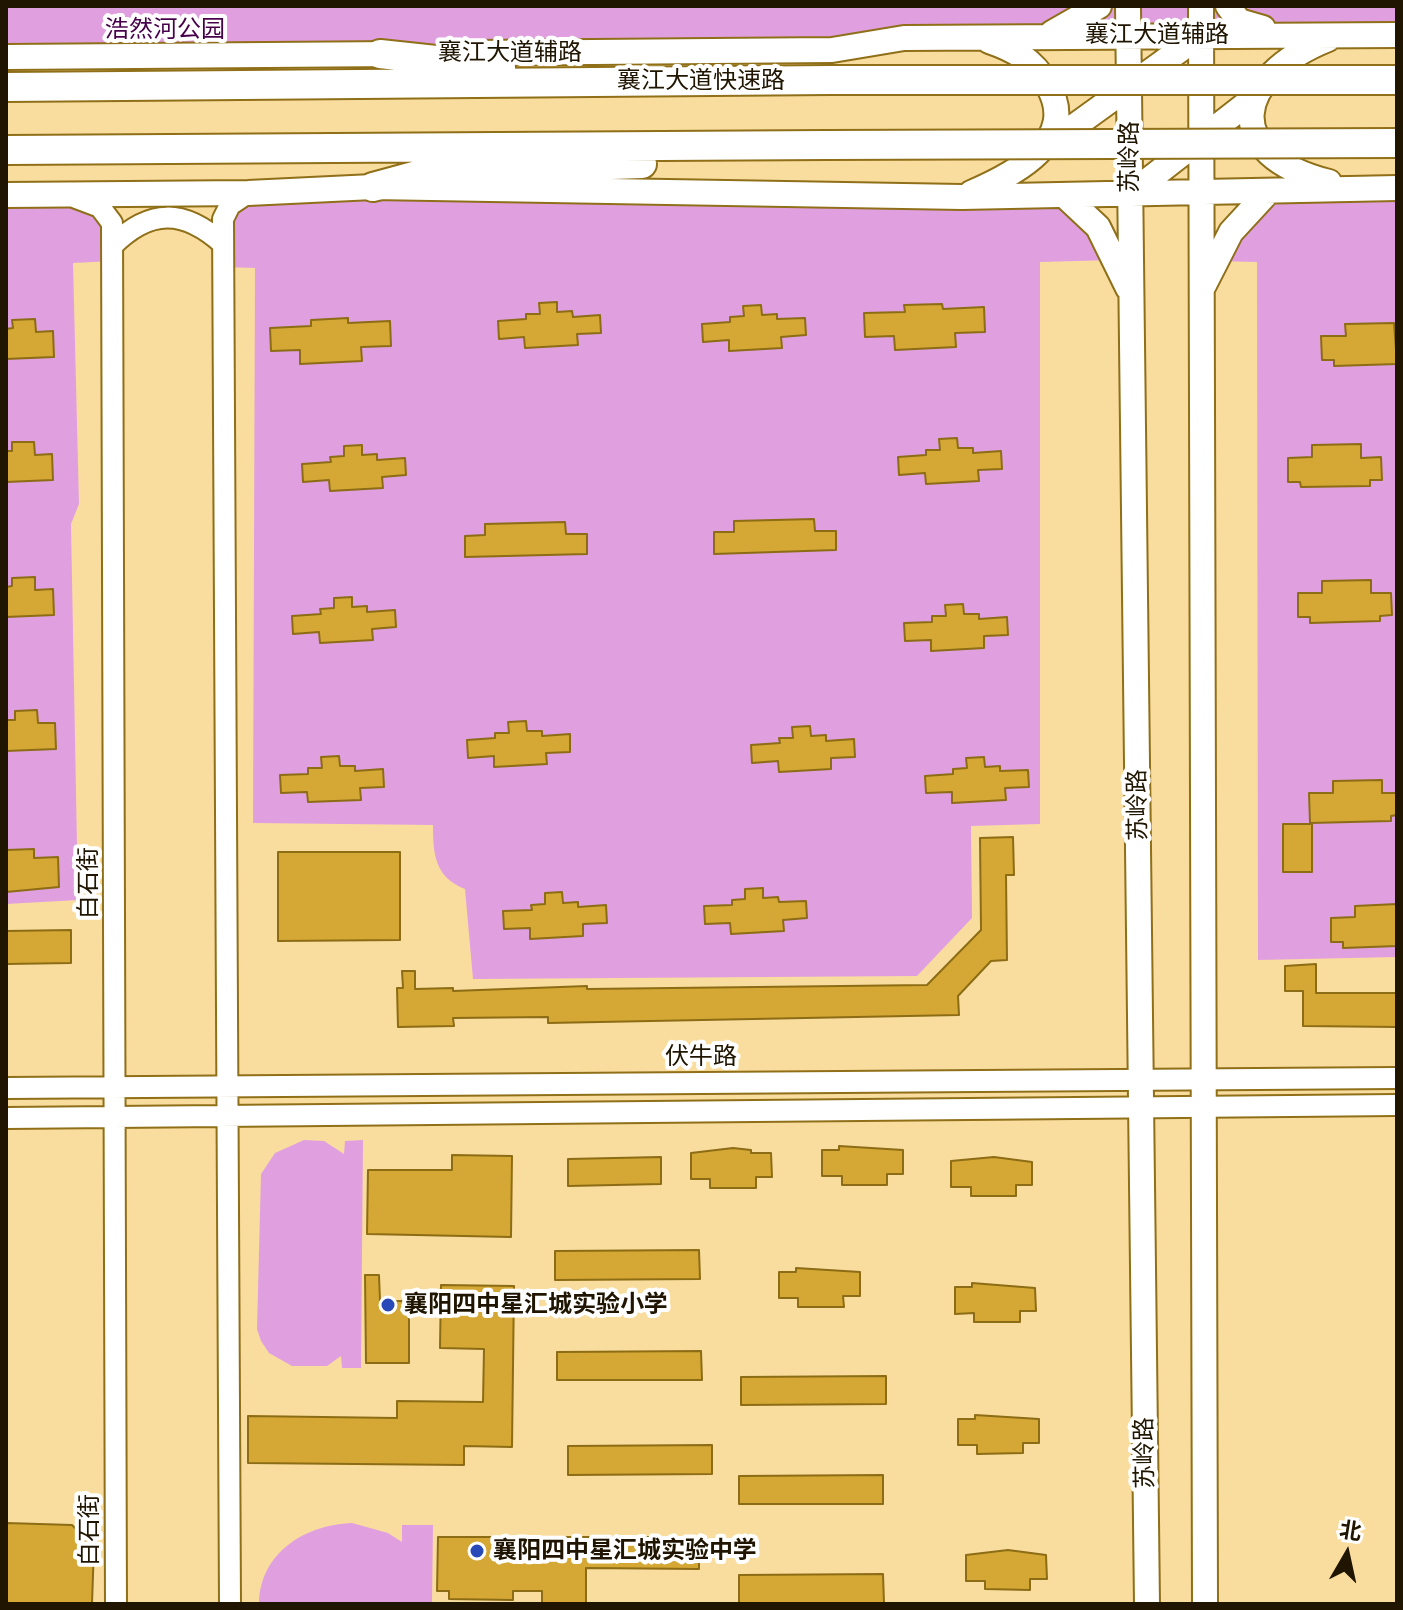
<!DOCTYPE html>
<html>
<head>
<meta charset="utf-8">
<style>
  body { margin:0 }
  #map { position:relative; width:1403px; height:1610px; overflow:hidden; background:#f9dd9f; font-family:Inter,"Noto Sans SC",sans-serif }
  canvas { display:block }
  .frame { position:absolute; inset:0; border:8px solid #1f1500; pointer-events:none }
  .north { position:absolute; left:1307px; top:1514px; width:80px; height:80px; -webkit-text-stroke:6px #fff; paint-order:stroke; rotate:9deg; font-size:22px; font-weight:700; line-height:32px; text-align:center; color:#1f1500 }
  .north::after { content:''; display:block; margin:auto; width:28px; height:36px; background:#1f1500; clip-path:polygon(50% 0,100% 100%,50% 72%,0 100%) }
</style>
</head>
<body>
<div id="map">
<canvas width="1403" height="1610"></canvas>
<div class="frame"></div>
<div class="north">北</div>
</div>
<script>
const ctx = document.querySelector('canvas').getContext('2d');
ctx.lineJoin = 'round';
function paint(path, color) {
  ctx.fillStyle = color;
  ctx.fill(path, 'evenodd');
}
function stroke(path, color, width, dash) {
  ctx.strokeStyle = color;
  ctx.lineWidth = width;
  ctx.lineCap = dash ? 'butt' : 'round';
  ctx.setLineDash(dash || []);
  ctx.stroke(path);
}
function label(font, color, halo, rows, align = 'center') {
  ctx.font = font + ' Inter,"Noto Sans SC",sans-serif';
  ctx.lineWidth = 8;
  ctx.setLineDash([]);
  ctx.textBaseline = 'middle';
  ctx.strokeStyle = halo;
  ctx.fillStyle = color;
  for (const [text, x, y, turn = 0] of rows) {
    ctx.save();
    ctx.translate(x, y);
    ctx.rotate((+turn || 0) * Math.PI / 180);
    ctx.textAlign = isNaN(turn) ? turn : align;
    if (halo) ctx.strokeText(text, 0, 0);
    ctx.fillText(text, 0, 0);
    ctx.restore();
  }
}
paint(new Path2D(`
  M 6,6 L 1397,6 L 1397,35 L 832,50 L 6,57 Z
  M 1397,188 L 1397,957 L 1258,960 L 1257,262 L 1216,261 L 1267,193 Z
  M 248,193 L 1065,196 L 1114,260 L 1040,262 L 1040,824 L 971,826 L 972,918 L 917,976 L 473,979 L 465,889 C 435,877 433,855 433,825 L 253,823 L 255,268 L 223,267 L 230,205 Z
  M 6,195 L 100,207 L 112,261 L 73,263 L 79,504 L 71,524 L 78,900 L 6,904 Z
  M 304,1140 L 324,1141 L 344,1154 L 345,1141 L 363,1140 L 361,1368 L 342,1368 L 341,1356 L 327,1366 L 292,1366 L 269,1353 L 261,1341 L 257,1329 L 261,1174 L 275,1153 Z
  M 352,1523 L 388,1533 L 402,1542 L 402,1525 L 433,1525 L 432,1604 L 259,1604 C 260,1553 304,1525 352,1523 Z`), '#e0a0e0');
const building = new Path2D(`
  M 557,302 L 557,312 L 572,311 L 573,317 L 600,315 L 601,333 L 577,334 L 578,345 L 525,348 L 524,337 L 499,339 L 498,321 L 526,319 L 526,314 L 540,314 L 539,303 Z
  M 942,304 L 943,309 L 984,307 L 985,332 L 955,333 L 956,347 L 895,350 L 894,336 L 865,337 L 864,313 L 905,312 L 904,305 Z
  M 761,305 L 762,315 L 777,314 L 777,319 L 805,318 L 806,335 L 781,337 L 782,348 L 729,351 L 729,340 L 703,342 L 702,324 L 730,322 L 730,317 L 744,316 L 743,306 Z
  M 348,318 L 348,323 L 390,321 L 391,346 L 361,347 L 362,361 L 300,364 L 300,350 L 271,351 L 270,328 L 311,326 L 311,320 Z
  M 35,319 L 36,332 L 53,331 L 54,357 L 6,359 L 6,329 L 13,328 L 12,320 Z
  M 1394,323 L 1397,364 L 1334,366 L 1334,360 L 1322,360 L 1321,336 L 1346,336 L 1345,324 Z
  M 957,438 L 958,448 L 973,448 L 973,453 L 1001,451 L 1002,469 L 978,470 L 979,481 L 926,484 L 925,473 L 899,475 L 898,457 L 926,455 L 926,450 L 940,450 L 939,439 Z
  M 12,442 L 34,442 L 35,455 L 52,454 L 53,480 L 6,482 L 6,451 L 12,451 Z
  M 1361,444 L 1361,458 L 1381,457 L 1382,480 L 1370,480 L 1370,486 L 1301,487 L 1300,482 L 1288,482 L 1288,458 L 1312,457 L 1312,445 Z
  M 362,445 L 362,455 L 377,454 L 377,460 L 405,458 L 406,475 L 382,477 L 383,488 L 330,491 L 329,480 L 303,482 L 302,464 L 331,462 L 330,457 L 344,456 L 344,446 Z
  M 814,519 L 815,531 L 836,531 L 836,550 L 714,554 L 714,532 L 734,532 L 734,521 Z
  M 565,522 L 566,534 L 587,534 L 587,554 L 465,557 L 465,536 L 485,535 L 485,524 Z
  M 35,577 L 35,590 L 53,589 L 54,615 L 6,617 L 6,587 L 12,586 L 12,578 Z
  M 1371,580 L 1371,593 L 1391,593 L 1392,615 L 1380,616 L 1380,621 L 1310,623 L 1310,617 L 1298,617 L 1298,593 L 1322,593 L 1322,581 Z
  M 352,597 L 352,607 L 367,606 L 367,612 L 395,610 L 396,627 L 372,629 L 373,640 L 320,643 L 319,632 L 293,634 L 292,616 L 321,614 L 320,609 L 334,608 L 334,598 Z
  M 963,604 L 964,614 L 979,614 L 979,619 L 1007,617 L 1008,635 L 984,636 L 984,648 L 931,651 L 931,640 L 905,641 L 904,623 L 932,622 L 932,616 L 946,616 L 945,605 Z
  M 37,710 L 38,723 L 55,723 L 56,749 L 6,751 L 6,720 L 15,720 L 15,711 Z
  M 526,721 L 527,731 L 542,731 L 542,736 L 570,734 L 570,752 L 546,753 L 547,764 L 494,767 L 494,756 L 468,758 L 467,740 L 495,738 L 495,733 L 509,733 L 508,722 Z
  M 810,726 L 811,736 L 826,735 L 826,741 L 854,739 L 855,757 L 831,758 L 831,769 L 779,772 L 778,761 L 752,763 L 751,745 L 780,743 L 779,738 L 793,738 L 792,727 Z
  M 339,756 L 340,766 L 355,766 L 355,771 L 383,769 L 384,787 L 360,788 L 361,800 L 308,802 L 307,792 L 281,793 L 280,775 L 308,774 L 308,768 L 322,768 L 321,757 Z
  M 984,757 L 985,767 L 1000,766 L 1000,771 L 1028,770 L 1029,787 L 1005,788 L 1006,800 L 952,803 L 952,792 L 926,793 L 925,776 L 953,774 L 953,769 L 967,768 L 966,758 Z
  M 1382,780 L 1382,793 L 1397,793 L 1397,815 L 1391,816 L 1391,821 L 1310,823 L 1309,793 L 1333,793 L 1333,781 Z
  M 1283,824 L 1312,824 L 1312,872 L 1283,872 Z
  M 1013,837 L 1014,875 L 1006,875 L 1007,960 L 991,961 L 958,996 L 959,1015 L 548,1023 L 548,1017 L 453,1018 L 454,1026 L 398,1027 L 397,988 L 403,988 L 402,971 L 415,971 L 415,989 L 453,988 L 453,991 L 587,986 L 587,989 L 927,985 L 981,930 L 980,838 Z
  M 34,849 L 34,858 L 58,857 L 59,887 L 6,892 L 6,850 Z
  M 278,852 L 400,852 L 400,940 L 278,941 Z
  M 763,888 L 763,898 L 778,897 L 779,902 L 806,901 L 807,918 L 783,920 L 784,931 L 731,934 L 730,923 L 705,924 L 704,906 L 732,905 L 732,900 L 745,899 L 745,889 Z
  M 562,892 L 563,903 L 578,902 L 578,907 L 606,905 L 607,923 L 583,924 L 583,936 L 530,939 L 530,928 L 504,929 L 503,911 L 532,910 L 531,905 L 545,904 L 545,893 Z
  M 1397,904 L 1397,946 L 1343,948 L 1343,942 L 1331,942 L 1331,918 L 1355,917 L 1355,906 Z
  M 71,930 L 71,963 L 6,964 L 6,931 Z
  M 1316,964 L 1316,993 L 1397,993 L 1397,1027 L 1303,1026 L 1303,991 L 1285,991 L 1285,966 Z
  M 839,1146 L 903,1150 L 903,1174 L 887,1174 L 887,1185 L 842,1185 L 842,1176 L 822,1176 L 822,1150 L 839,1150 Z
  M 733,1148 L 751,1150 L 751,1153 L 771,1153 L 772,1177 L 756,1177 L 756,1188 L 710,1188 L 710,1179 L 691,1179 L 691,1153 Z
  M 452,1155 L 512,1156 L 511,1237 L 367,1234 L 368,1170 L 452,1170 Z
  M 661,1157 L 661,1184 L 568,1186 L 568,1159 Z
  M 994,1157 L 1032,1162 L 1032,1185 L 1016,1185 L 1016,1196 L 971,1196 L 971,1187 L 951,1187 L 951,1161 Z
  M 699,1250 L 700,1279 L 555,1280 L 555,1251 Z
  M 796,1268 L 860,1272 L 860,1296 L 843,1296 L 844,1307 L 798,1307 L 798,1298 L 779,1298 L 779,1272 L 796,1272 Z
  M 365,1275 L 379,1275 L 380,1301 L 409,1301 L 409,1363 L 366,1363 Z
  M 972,1283 L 1035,1288 L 1036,1311 L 1020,1311 L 1020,1322 L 974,1322 L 974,1313 L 955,1314 L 955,1287 L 972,1287 Z
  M 441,1285 L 514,1286 L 512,1447 L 464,1446 L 464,1465 L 248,1463 L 248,1416 L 397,1418 L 397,1401 L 483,1402 L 484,1349 L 440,1348 Z
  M 701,1351 L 702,1380 L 557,1380 L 557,1352 Z
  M 886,1376 L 886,1404 L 741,1405 L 741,1377 Z
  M 975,1415 L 1039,1419 L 1039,1443 L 1023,1443 L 1023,1453 L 977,1454 L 977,1445 L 958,1445 L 958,1419 L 975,1419 Z
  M 712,1445 L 712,1474 L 568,1475 L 568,1446 Z
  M 883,1475 L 883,1504 L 739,1504 L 739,1476 Z
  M 6,1523 L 72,1525 L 94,1546 L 92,1604 L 6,1604 Z
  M 438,1537 L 699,1537 L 699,1569 L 586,1568 L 586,1604 L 542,1604 L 542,1591 L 513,1591 L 513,1600 L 449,1599 L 449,1591 L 437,1591 Z
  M 1008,1550 L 1046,1555 L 1047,1579 L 1030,1579 L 1030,1590 L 985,1589 L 985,1581 L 966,1581 L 966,1555 Z
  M 883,1574 L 884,1603 L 739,1604 L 739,1575 Z`);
paint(building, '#d5a835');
stroke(building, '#8c6c14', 2);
const minor = new Path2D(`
  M 76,198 L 100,207 L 112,223 L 116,1604
  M 112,246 C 150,208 184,209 223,244
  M 6,1088 L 1397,1078
  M 6,1118 L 1397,1105
  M 230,1604 L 223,219 L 230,205 L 248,193`);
const major = new Path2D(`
  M 1128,6 L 1147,1604
  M 1201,6 L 1205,1604
  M 1228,6 L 1239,21 L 1263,28
  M 1052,33 L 1099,6
  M 1328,39 C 1233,77 1219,154 1329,182
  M 473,53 L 832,50 L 904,38 L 1397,35
  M 6,57 L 396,54
  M 1047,146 L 1202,34
  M 971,193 C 1015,174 1081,140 1047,84 C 1033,60 1015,50 989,41
  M 6,195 L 248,193 L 373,187 L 962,197 L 1397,188
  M 1129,195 L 1254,98
  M 1065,196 L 1098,227 L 1128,288
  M 1204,285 L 1231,232 L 1267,193`);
const highway = new Path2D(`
  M 380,54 L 501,67
  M 6,87 L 830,80
  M 6,150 L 826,145
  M 373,187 L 432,171 L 642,164`);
stroke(minor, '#8f6f18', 24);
stroke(major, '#8f6f18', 28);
stroke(highway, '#8f6f18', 32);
stroke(minor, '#fff', 20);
stroke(major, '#fff', 24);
stroke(highway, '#fff', 28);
const highwayBridge = new Path2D(`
  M 830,80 L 1397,80
  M 826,145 L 1397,143`);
stroke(highwayBridge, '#8f6f18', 32, []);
stroke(highwayBridge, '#fff', 28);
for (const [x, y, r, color] of [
  [388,1305,8,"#2849b8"],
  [477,1551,8,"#2849b8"]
]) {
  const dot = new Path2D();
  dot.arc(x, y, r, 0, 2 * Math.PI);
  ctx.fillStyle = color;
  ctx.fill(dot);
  stroke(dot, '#fff', 3);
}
label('24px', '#47004a', '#fff', [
  ["浩然河公园",165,30]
]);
label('24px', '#1f1500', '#fff', [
  ["襄江大道辅路",1157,35],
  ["襄江大道辅路",510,53],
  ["襄江大道快速路",701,81],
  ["苏岭路",1130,157,-90],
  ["苏岭路",1138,805,-91],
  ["白石街",89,883,-90],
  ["伏牛路",701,1057],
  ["苏岭路",1145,1453,-91],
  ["白石街",90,1530,-90]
]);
label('bold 24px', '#1f1500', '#fff', [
  ["襄阳四中星汇城实验小学",404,1305],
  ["襄阳四中星汇城实验中学",493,1551]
], 'left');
</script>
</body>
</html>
